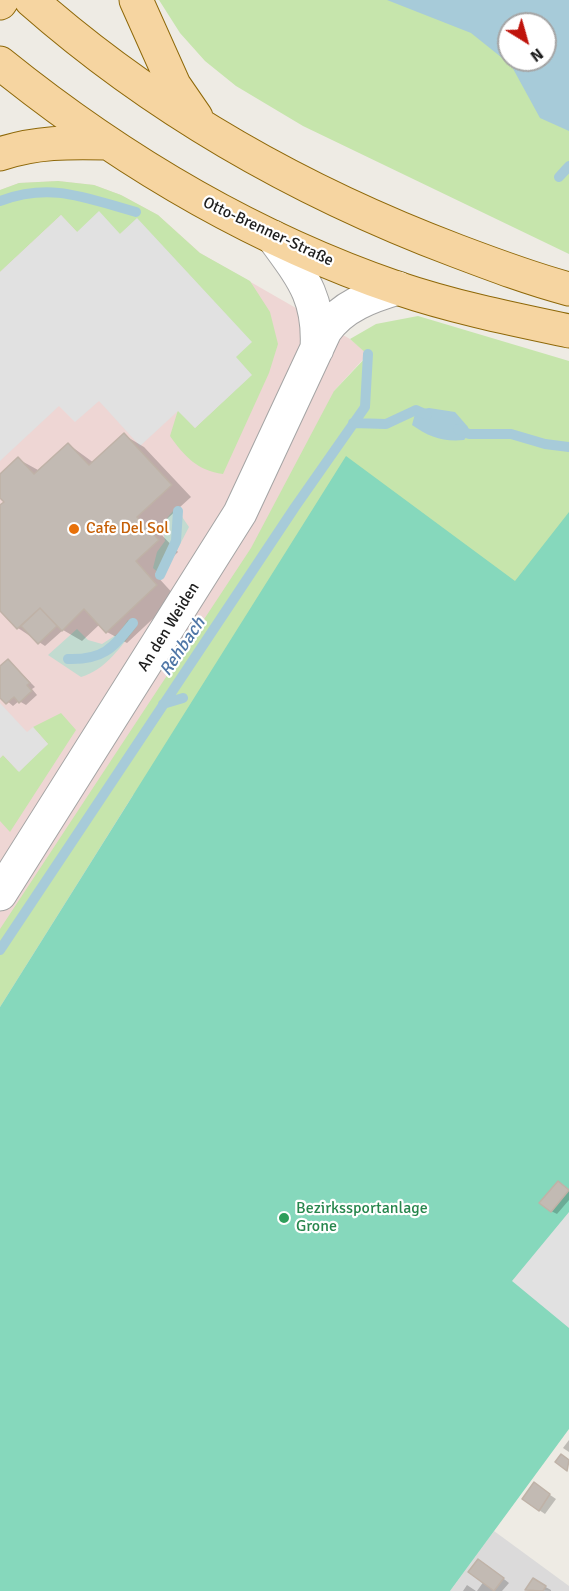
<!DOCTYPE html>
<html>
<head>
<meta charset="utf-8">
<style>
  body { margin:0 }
  #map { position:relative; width:569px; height:1591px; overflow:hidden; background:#eeebe4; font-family:Signika,sans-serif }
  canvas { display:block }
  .north { position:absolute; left:497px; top:12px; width:60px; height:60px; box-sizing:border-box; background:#fff; border:2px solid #a5a5a5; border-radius:50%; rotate:143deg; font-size:16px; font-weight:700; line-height:24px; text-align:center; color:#1d1d1d }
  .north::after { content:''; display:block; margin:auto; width:21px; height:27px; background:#bf140c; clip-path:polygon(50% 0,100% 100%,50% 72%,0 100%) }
</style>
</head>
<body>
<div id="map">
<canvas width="569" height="1591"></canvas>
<div class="north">N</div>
</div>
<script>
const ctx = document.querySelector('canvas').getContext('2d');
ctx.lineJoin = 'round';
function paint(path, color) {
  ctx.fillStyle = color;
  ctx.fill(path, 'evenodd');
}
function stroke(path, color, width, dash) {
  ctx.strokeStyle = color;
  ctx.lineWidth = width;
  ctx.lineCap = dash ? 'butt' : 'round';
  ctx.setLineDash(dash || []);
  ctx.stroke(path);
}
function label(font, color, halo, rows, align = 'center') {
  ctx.font = font + ' Signika,sans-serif';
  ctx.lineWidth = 4.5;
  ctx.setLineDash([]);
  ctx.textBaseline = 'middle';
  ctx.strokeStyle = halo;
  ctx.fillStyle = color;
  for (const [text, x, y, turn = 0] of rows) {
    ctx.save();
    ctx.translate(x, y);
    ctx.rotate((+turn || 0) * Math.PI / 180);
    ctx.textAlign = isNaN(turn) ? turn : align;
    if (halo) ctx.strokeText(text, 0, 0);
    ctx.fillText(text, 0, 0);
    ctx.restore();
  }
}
paint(new Path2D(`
  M 494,1531 L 569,1586 L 569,1591 L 450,1591 Z`), '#dbdada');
paint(new Path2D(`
  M 58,181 L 94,185 L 121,195 L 158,215 L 200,253 L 350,339 L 368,354 L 334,391 L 338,469 L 0,1007 L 0,190 L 19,183 Z`), '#eed6d4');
paint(new Path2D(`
  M 159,0 L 569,0 L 569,254 L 303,126 L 236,86 L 205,61 L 180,33 ZM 509,24 L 545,24 L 545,60 L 509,60 Z
  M 58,181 L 94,185 L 121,195 L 158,215 L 200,253 L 250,281 L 270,312 L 278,344 L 269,373 L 223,474 C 198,471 184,456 170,436 L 178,410 L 195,428 L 251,375 L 235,357 L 225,314 L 137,219 L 120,234 L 77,232 L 61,215 L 0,272 L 0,190 L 19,183 Z
  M 418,316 L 569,361 L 569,648 L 133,795 L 0,1007 L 0,929 L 251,548 L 334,391 L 368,355 L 350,339 L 376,324 Z
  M 61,713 L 76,730 L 10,832 L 0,821 L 0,758 L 3,755 L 18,771 L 48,744 L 33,727 Z`), '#c6e5ac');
paint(new Path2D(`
  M 176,508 L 189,527 L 163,577 L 153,568 L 157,552 L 165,541 C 162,525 165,519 176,508 Z
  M 128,620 L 137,626 C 122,645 106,670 81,677 L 48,655 L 77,629 L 88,640 L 102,644 L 119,633 Z`), '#c2dbd0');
paint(new Path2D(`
  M 346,456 L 515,581 L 569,512 L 569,1429 L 450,1591 L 0,1591 L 0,1007 Z`), '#86d8bc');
paint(new Path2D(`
  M 99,211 L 120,234 L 137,218 L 252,342 L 236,357 L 252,375 L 195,428 L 178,411 L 140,446 L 99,401 L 75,422 L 59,406 L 0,461 L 0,272 L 61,215 L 77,232 Z
  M 0,703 L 27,732 L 33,727 L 48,744 L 19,772 L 3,755 L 0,758 Z
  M 569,1212 L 569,1328 L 512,1281 Z`), '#e1e1e1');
paint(new Path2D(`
  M 387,0 L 569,0 L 569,131 L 540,118 L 511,65 L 471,33 ZM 509,24 L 545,24 L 545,60 L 509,60 Z
  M 429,408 L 455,412 L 468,427 L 469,434 L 464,440 C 443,442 429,437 412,425 L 416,410 Z`), '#a7cbd9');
paint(new Path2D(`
  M 124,435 L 144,447 L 191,497 L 156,529 L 178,552 L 155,574 L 176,597 L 127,643 L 107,632 L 100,624 L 82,641 L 63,630 L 45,646 L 18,628 L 0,609 L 0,507 L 6,502 L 0,496 L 0,476 L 18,459 L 38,470 L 68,444 L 94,463 Z
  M 8,660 L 35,687 L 32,689 L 37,695 L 26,705 L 19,701 L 13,706 L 0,695 L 0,668 Z
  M 558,1183 L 569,1190 L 569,1200 L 557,1214 L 551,1211 Z
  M 569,1440 L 569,1452 L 563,1448 Z
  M 540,1488 L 556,1499 L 545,1514 L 539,1510 Z
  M 485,1564 L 509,1583 L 502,1591 L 477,1591 L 484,1581 Z
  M 533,1580 L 551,1590 L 551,1591 L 527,1590 Z
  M 467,1585 L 476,1591 L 463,1591 Z`), '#0003');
stroke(new Path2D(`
  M 559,177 L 569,166
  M 0,201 C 52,182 85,198 136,212
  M 353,423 L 386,424 L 416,410 L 427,415
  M 458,429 L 469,434 L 511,434 L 545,444 L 569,447
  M 160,575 L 176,541 L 178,511
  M 68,659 C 103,660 112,649 133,623
  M 163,704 L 183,698
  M 0,950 L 295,507 L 365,407 L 368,354`), '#a7cbd9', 10);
const building = new Path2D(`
  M 124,433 L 172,485 L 137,517 L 159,540 L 136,561 L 157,585 L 106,633 L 84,609 L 62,631 L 40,608 L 17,629 L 0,611 L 0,505 L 4,502 L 0,498 L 0,474 L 18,457 L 34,474 L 68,443 L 89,465 Z
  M 40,608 L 57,626 L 38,644 L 21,626 Z
  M 8,659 L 30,683 L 27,685 L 32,691 L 19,703 L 14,697 L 6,704 L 0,698 L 0,666 Z
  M 558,1181 L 569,1190 L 551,1212 L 539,1203 Z
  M 561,1454 L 569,1460 L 567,1471 L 555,1462 Z
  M 534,1482 L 550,1494 L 539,1511 L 522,1499 Z
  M 478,1559 L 504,1578 L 494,1591 L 468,1572 Z
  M 533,1578 L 546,1586 L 543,1591 L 525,1590 Z`);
paint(building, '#c2bab3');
stroke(building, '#bfb2a7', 1.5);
const minor = new Path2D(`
  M 273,237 C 302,277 320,297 317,349
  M 0,894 L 240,513 L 325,331 C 342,306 371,296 398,288`);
const major = new Path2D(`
  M 31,0 C 156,110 301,192 457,251 C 494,265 531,279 569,289
  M 136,0 L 174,85 L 196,117
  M 0,3 L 2,0
  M 0,63 C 119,159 252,238 397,288 C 453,307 512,319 569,331
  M 0,154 C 35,142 70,142 106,143`);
stroke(minor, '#a4a4a4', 35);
stroke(major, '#8e6809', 35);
stroke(minor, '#fff', 33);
stroke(major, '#f6d5a1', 33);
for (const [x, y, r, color] of [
  [74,529,6,"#e8710a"],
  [284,1218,6,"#2e9e5b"]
]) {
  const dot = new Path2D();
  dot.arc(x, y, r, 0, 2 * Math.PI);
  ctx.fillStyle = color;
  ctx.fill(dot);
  stroke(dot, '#fff', 2);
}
label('16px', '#1d1d1d', '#fff', [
  ["Otto-Brenner-Straße",268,232,25],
  ["An den Weiden",169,627,-58]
]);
label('16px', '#c56008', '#fff', [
  ["Cafe Del Sol",86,529]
], 'left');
label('16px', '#27864d', '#fff', [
  ["Bezirkssportanlage",296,1209],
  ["Grone",296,1227]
], 'left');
label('italic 18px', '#5077a7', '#fff', [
  ["Rehbach",183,647,-56]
]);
</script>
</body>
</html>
